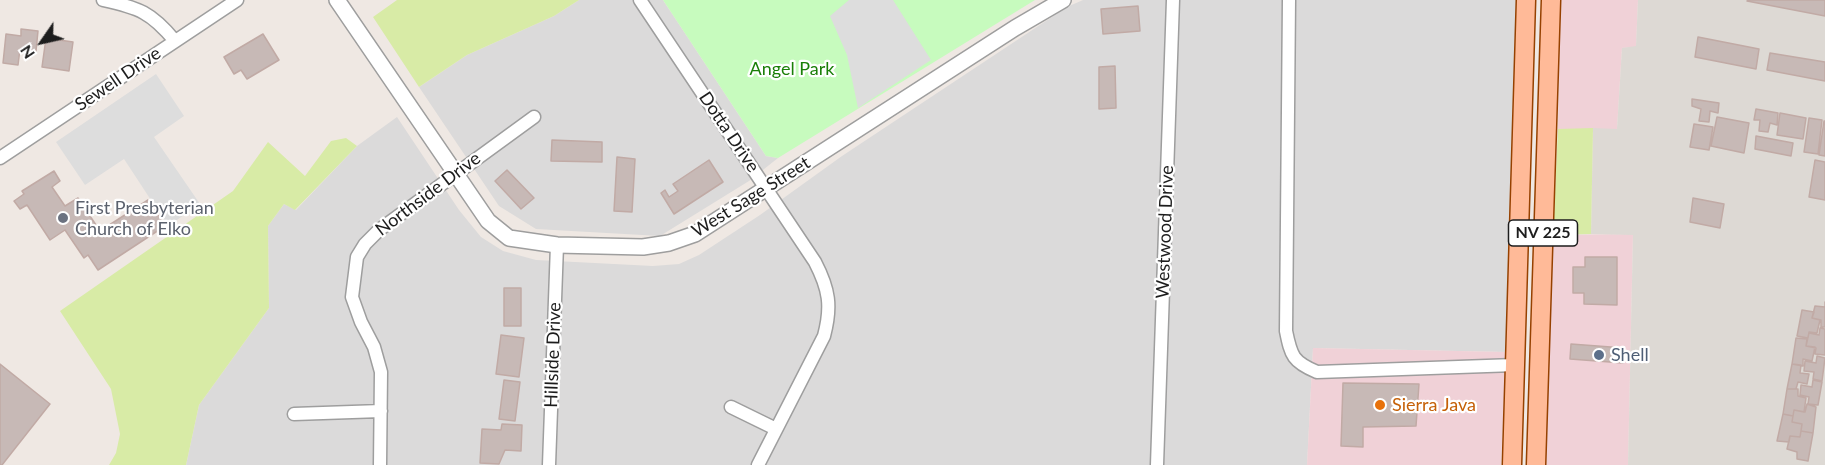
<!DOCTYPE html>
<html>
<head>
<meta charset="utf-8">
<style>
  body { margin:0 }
  #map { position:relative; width:1825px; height:465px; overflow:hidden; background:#efe8e3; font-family:Lato,sans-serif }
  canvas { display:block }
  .north { position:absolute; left:12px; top:12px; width:60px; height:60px; -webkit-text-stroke:4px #fff; paint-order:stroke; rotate:236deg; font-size:16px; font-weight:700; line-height:24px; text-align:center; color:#1d1d1d }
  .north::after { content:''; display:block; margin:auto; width:21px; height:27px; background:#1d1d1d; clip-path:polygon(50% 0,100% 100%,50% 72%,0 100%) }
</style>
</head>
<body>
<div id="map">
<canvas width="1825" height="465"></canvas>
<div class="north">N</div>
</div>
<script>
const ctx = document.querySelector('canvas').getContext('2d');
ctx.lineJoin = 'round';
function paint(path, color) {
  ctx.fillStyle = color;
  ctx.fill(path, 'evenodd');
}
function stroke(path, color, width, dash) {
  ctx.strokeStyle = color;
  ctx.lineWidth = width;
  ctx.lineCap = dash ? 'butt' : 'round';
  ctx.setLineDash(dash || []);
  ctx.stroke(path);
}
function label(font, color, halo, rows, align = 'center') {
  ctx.font = font + ' Lato,sans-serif';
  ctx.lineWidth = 4.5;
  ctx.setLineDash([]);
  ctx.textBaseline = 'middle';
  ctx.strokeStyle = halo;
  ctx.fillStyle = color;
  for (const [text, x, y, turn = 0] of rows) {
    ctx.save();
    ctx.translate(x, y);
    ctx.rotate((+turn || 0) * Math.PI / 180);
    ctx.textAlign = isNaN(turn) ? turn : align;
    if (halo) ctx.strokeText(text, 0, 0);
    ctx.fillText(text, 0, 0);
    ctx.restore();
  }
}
paint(new Path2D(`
  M 579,0 L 663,0 L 766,156 L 778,158 L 749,181 L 660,236 L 536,229 L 499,206 L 419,87 L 467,55 L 554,16 Z
  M 1083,0 L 1516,0 L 1506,352 L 1313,348 L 1307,465 L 186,465 L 199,405 L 269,308 L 268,226 L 284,204 L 296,210 L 357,146 L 397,117 L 459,210 L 481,237 L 503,251 L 536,260 L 653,266 L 679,264 L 699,255 L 760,215 L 842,156 L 1067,7 Z`), '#dbdada');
paint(new Path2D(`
  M 1560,0 L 1638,0 L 1636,47 L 1622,48 L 1617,129 L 1558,129 Z
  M 1633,234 L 1628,465 L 1545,465 L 1553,235 Z
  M 1313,348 L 1506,352 L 1501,465 L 1307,465 Z`), '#f0d1d7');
paint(new Path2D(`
  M 1638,0 L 1825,0 L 1825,465 L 1628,465 L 1633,235 L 1591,234 L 1593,128 L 1617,129 L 1622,48 L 1636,46 Z`), '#ddd9d4');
paint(new Path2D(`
  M 397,0 L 579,0 L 554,16 L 467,55 L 419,87 L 373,17 Z
  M 1593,128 L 1591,234 L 1553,235 L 1558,129 Z
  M 346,138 L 357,146 L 295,210 L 284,204 L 268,226 L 269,308 L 199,405 L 186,465 L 109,465 L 116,453 L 120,434 L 111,389 L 60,311 L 233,191 L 268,142 L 305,176 L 331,141 Z`), '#d8eba6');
paint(new Path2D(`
  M 663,0 L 1035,0 L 778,158 L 766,156 Z`), '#c7fbbe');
paint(new Path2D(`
  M 849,0 L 893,0 L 931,60 L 858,108 L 847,55 L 830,16 Z
  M 156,74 L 184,116 L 154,137 L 200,204 L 168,226 L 124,159 L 85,185 L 56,142 Z`), '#ddd');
const building = new Path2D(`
  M 1748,0 L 1825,0 L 1825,16 L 1747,1 Z
  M 1138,6 L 1140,31 L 1103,34 L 1101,9 Z
  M 21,29 L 38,31 L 36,51 L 20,49 L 18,65 L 3,63 L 6,34 L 21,36 Z
  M 263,34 L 279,60 L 247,79 L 241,70 L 234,74 L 224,57 Z
  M 1698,37 L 1759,49 L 1756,69 L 1695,57 Z
  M 46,38 L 73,42 L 69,71 L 42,67 Z
  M 1770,53 L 1825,62 L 1825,81 L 1767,70 Z
  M 1115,66 L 1116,108 L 1099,109 L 1099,67 Z
  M 1692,99 L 1719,103 L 1718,113 L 1710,111 L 1709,122 L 1699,121 L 1701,109 L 1692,106 Z
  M 1756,109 L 1778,113 L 1777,125 L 1770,123 L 1768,132 L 1759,131 L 1760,120 L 1754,120 Z
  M 1780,113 L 1806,118 L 1803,139 L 1777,135 Z
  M 1717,117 L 1749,123 L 1744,153 L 1711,146 Z
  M 1809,118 L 1822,120 L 1818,154 L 1804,152 Z
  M 1824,121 L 1825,121 L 1825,156 L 1819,155 Z
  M 1694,124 L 1713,127 L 1709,150 L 1690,147 Z
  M 1756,136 L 1793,143 L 1791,156 L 1755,149 Z
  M 552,140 L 602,142 L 602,162 L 551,161 Z
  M 617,157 L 635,159 L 632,212 L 614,211 Z
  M 709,160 L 723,182 L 674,214 L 661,193 L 665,190 L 669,197 L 678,191 L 673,184 Z
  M 1815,160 L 1825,162 L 1825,200 L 1809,197 Z
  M 507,170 L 534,198 L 521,209 L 495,181 Z
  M 54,171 L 60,181 L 52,187 L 65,206 L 78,198 L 100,231 L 148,200 L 165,226 L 98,270 L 88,255 L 84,258 L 65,230 L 50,240 L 27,205 L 20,209 L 14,201 L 24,194 L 22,191 Z
  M 1693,198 L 1724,204 L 1720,228 L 1690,222 Z
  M 1585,257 L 1617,257 L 1617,305 L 1584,304 L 1584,293 L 1573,293 L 1573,267 L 1585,267 Z
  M 504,288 L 521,288 L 521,326 L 504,326 Z
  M 1825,302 L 1825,327 L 1821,327 L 1821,320 L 1812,318 L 1815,306 L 1825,307 Z
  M 1802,310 L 1814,312 L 1812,318 L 1820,320 L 1817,333 L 1809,332 L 1808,338 L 1797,336 Z
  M 1820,328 L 1825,329 L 1825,355 L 1815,354 L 1816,348 L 1806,346 L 1809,333 L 1819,335 Z
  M 501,335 L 524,338 L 519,377 L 496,374 Z
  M 1796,338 L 1807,339 L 1806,346 L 1815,347 L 1812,361 L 1803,359 L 1803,366 L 1792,364 Z
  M 1571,344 L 1624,348 L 1623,363 L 1570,359 Z
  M 1817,356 L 1825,358 L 1822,381 L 1813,379 L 1814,372 L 1804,371 L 1805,361 L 1816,363 Z
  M 0,364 L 50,404 L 2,465 L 0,465 Z
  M 1792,364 L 1801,365 L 1800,373 L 1809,374 L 1807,384 L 1798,382 L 1796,389 L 1787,389 Z
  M 504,380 L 520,382 L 515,421 L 499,419 Z
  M 1813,380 L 1822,382 L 1818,405 L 1808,404 L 1809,397 L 1800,395 L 1801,385 L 1812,387 Z
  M 1343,383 L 1419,384 L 1416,426 L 1363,427 L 1363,447 L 1341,446 Z
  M 1787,389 L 1798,389 L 1798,396 L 1806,398 L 1804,412 L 1794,410 L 1793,416 L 1783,414 Z
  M 1807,404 L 1816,407 L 1813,433 L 1801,431 L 1802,424 L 1792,422 L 1794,410 L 1805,412 Z
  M 1783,414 L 1793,416 L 1792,422 L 1802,424 L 1800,437 L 1790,436 L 1789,442 L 1777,441 Z
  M 502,424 L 522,425 L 521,451 L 505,450 L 499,464 L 480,463 L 482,429 L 501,430 Z
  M 1801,431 L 1813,433 L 1808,461 L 1797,459 L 1797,452 L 1787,449 L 1790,436 L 1800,437 Z`);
paint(building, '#c7b9b6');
stroke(building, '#c1aaa5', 1.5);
const minor = new Path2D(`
  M 103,0 C 139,8 151,12 175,41
  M 640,0 L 815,262 C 829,289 832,306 824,336 L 758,465
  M 1289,0 L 1286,331 C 1291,356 1293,362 1317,372 L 1515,365
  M 0,158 L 237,0
  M 731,407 L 776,429
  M 294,414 L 381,411
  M 380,465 L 381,372 L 374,347 L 361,322 L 352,297 L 357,257 L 365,244 L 379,230 L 534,117
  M 549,465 L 557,245
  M 1157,465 L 1173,0`);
const tertiary = new Path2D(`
  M 337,0 L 488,221 L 509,238 L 557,245 L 643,247 L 669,243 L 695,234 L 1015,28 L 1063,0`);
const primary = new Path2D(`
  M 1512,465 L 1526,0
  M 1536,465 L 1551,0`);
stroke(minor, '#9e9e9e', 15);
stroke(tertiary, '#9e9e9e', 18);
stroke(primary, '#964100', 21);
stroke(minor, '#fff', 12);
stroke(tertiary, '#fff', 15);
stroke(primary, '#ffba98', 18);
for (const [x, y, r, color] of [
  [63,218,6,"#6b7280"],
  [1599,355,6,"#5c6f8a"],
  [1380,405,6,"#e8710a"]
]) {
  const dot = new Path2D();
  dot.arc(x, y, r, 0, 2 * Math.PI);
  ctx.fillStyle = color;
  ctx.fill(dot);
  stroke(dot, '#fff', 2);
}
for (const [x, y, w] of [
  [1543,233,69]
]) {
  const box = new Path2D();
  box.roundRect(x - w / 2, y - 13, w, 26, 4.5);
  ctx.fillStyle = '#fff';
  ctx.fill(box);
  stroke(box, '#1d1d1d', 1.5);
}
label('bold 16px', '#1d1d1d', null, [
  ["NV 225",1543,233]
]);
label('18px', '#1a7f08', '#fff', [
  ["Angel Park",792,69]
]);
label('18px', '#1d1d1d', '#fff', [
  ["Sewell Drive",118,79,-34],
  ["Dotta Drive",729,132,56],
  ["Northside Drive",428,194,-37],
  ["West Sage Street",751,197,-32],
  ["Westwood Drive",1165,232,-88],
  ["Hillside Drive",553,355,-88]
]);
label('18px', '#5b616d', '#fff', [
  ["First Presbyterian",75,208],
  ["Church of Elko",75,229]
], 'left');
label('18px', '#4e5e75', '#fff', [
  ["Shell",1611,355]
], 'left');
label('18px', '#c56008', '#fff', [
  ["Sierra Java",1392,405]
], 'left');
</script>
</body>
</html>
